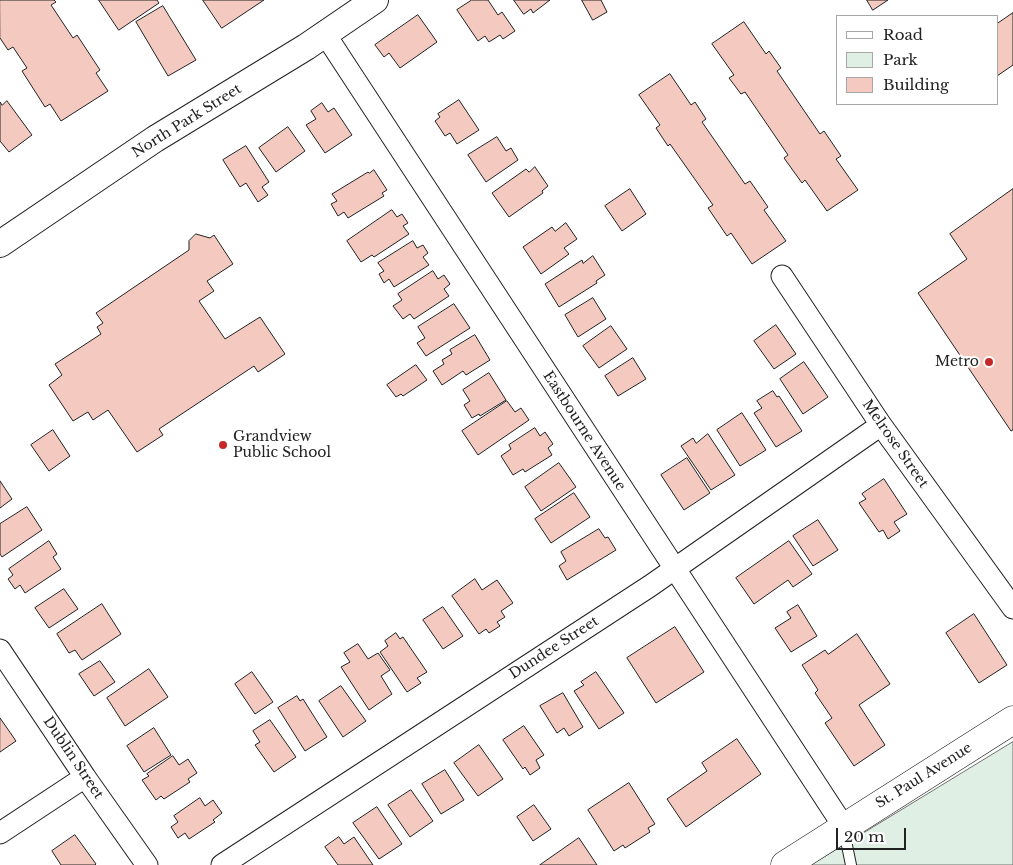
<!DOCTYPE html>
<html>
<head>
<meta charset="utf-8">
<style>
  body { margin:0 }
  #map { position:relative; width:1013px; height:865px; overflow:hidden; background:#fff; font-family:"Libre Baskerville",serif }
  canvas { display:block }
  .legend { position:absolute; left:836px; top:15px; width:162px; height:90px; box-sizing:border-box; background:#fff; border:1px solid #a7a7a7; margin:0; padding:6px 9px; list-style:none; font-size:15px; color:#222 }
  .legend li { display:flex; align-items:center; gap:10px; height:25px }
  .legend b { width:25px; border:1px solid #a7a7a7 }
  .scale { position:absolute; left:836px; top:828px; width:70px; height:22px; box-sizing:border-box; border:2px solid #222; border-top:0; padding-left:6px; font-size:15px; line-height:18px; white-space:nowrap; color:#222; -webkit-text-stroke:4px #fff; paint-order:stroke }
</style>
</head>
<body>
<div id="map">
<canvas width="1013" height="865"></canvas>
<ul class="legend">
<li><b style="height:6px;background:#fff"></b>Road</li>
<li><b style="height:14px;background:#e0efe3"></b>Park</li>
<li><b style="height:14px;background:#f3c9c0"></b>Building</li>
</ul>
<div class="scale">20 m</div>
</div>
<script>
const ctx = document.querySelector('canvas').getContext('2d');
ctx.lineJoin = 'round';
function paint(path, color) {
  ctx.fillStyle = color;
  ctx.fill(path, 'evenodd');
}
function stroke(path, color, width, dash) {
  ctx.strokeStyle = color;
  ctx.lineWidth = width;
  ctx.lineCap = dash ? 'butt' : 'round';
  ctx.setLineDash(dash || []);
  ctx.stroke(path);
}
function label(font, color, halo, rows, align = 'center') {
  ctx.font = font + ' "Libre Baskerville",serif';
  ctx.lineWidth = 4;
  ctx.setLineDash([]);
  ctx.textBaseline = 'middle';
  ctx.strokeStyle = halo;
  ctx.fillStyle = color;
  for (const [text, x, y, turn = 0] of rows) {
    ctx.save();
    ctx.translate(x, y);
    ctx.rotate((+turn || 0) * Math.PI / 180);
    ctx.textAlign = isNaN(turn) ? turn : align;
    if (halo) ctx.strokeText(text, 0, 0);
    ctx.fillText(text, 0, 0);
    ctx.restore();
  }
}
const green = new Path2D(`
  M 1013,742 L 1013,865 L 811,865 L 837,849 Z`);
paint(green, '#e0efe3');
stroke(green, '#6f6f6f', 1);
const building = new Path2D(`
  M 0,0 L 54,0 L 56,2 L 51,5 L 73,38 L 77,35 L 100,70 L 96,73 L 108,91 L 61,121 L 50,104 L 45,107 L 22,71 L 27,68 L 13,47 L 8,50 L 0,38 Z
  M 99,0 L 157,0 L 159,3 L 119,30 Z
  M 203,0 L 264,0 L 222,28 Z
  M 472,0 L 488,0 L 498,15 L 502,12 L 515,31 L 503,39 L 500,35 L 489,42 L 485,36 L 478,41 L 457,10 Z
  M 514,0 L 550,0 L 533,13 L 531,9 L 524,14 Z
  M 582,0 L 601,0 L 607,12 L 593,20 Z
  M 867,0 L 888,0 L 873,10 Z
  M 163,6 L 196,60 L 168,76 L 136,22 Z
  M 1013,13 L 1013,65 L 997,76 L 997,24 Z
  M 418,15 L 437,42 L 400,68 L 389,53 L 384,57 L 375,45 Z
  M 744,22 L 766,54 L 769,51 L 781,68 L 777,71 L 820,134 L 824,131 L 841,156 L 836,159 L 858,190 L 827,211 L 805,180 L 802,183 L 784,158 L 788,155 L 745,92 L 741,94 L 729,78 L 734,75 L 712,44 Z
  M 670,74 L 691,105 L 695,102 L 706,119 L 702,122 L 745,184 L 750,181 L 768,207 L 764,210 L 786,241 L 752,264 L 731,233 L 727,236 L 708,208 L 713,205 L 670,144 L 668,146 L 656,128 L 660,125 L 639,95 Z
  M 459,100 L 479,130 L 457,144 L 450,133 L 445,136 L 435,121 L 440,117 L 438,114 Z
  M 7,101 L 32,135 L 9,152 L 0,141 L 0,102 L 2,105 Z
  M 322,103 L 328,112 L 334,108 L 352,135 L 325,153 L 306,125 L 316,119 L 311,111 Z
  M 288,127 L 305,151 L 276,172 L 259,148 Z
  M 497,137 L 506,151 L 511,148 L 518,160 L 486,182 L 468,155 Z
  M 246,146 L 269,182 L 262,187 L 268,195 L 258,202 L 246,183 L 240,187 L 223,160 Z
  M 535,167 L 548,186 L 542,191 L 543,193 L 509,217 L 492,193 L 526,169 L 529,172 Z
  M 374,170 L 387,190 L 382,193 L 384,196 L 348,218 L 344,212 L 338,216 L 331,204 L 337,201 L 332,194 L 368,172 L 369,173 Z
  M 630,189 L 646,214 L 622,231 L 605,206 Z
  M 1013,189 L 1013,430 L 1011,431 L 918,293 L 967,259 L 950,234 Z
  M 392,210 L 397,217 L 402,214 L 408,223 L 403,226 L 409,234 L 374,257 L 372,255 L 361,262 L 347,241 Z
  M 566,223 L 577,239 L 564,248 L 569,254 L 541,274 L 523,247 L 552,227 L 555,231 Z
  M 196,234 L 210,238 L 214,235 L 233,264 L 207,281 L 214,291 L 199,301 L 225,339 L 260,317 L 285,354 L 258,372 L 254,366 L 159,429 L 163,435 L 137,452 L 108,410 L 93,420 L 88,412 L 73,421 L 49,385 L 62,375 L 55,364 L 101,334 L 97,327 L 103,323 L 96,313 L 189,250 L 189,241 Z
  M 413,241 L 417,248 L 423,245 L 428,253 L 423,257 L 429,265 L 394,287 L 389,279 L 384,283 L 379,274 L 384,271 L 378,263 Z
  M 593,256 L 605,275 L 596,281 L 597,283 L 559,307 L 545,284 L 582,260 L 583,263 Z
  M 433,271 L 438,279 L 444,275 L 450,284 L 444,289 L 449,296 L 414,319 L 410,314 L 403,319 L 393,306 L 402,300 L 398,294 Z
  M 593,298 L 606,319 L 578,337 L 565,315 Z
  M 454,304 L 470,328 L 426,356 L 417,343 L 425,338 L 418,327 Z
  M 776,325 L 796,354 L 774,369 L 754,341 Z
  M 611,326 L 627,349 L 599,368 L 583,346 Z
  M 475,335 L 490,360 L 466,375 L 463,371 L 442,385 L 433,371 L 444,364 L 442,360 L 452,354 L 450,350 Z
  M 633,358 L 646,379 L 618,396 L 605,376 Z
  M 804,362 L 828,397 L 803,414 L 780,379 Z
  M 416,365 L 427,380 L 403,396 L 401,394 L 396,397 L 387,385 Z
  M 489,373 L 506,400 L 480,416 L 479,414 L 472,418 L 464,405 L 470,401 L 463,390 Z
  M 773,391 L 777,397 L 779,396 L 802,431 L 776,447 L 754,413 L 762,408 L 757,401 Z
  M 507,401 L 515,412 L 521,408 L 529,420 L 478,455 L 462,431 Z
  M 742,413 L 766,450 L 740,466 L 717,430 Z
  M 535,428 L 540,436 L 545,432 L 553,444 L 548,448 L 552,455 L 525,472 L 523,469 L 513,475 L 501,456 L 511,449 L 509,445 Z
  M 53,430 L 70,456 L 49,471 L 31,445 Z
  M 708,434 L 735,475 L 711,490 L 681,446 L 693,438 L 696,443 Z
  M 687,458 L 710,493 L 684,510 L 661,475 Z
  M 559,463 L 576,487 L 541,511 L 525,487 Z
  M 884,479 L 907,514 L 894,522 L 900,531 L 888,539 L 883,530 L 879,532 L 859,503 L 866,499 L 862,494 Z
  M 0,481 L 12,499 L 0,508 Z
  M 574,493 L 590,517 L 551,543 L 535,519 Z
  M 27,507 L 42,530 L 2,557 L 0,554 L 0,524 Z
  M 818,520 L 838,550 L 813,566 L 793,536 Z
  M 599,529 L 605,538 L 608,537 L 616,550 L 567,580 L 559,566 L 566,561 L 561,552 Z
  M 49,541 L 57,554 L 53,557 L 61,569 L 25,593 L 20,585 L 15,589 L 8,579 L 13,575 L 9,569 Z
  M 789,541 L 812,574 L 793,587 L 788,580 L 754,604 L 736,578 Z
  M 475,579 L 482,590 L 497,580 L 513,603 L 501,611 L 505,617 L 497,622 L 500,626 L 489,633 L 486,629 L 479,634 L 452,596 Z
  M 64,589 L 78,609 L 49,628 L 35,608 Z
  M 102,604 L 121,634 L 82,660 L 75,650 L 69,653 L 57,634 Z
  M 798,605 L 817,636 L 791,652 L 775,628 L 791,618 L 787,612 Z
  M 443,607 L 463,636 L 443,649 L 423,620 Z
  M 974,614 L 1007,665 L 979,683 L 946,633 Z
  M 675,627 L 704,672 L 656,703 L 627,658 Z
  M 396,633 L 400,639 L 403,637 L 427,672 L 417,678 L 421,683 L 407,692 L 380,652 L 388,646 L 385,641 Z
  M 857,634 L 890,684 L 859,705 L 885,745 L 854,766 L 825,723 L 832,718 L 815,693 L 818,690 L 802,665 L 825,650 L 828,654 Z
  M 358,644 L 368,659 L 378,653 L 390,670 L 381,676 L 392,694 L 369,710 L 341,667 L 350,662 L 344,653 Z
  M 100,661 L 115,682 L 94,696 L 79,674 Z
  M 149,669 L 168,697 L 125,726 L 107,698 Z
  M 252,672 L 273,702 L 255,714 L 235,684 Z
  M 596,672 L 624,713 L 599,729 L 574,691 L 584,685 L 581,682 Z
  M 341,686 L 366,721 L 343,737 L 319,701 Z
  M 563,693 L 583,727 L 569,736 L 564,728 L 557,733 L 540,706 Z
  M 297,696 L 300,701 L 303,699 L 327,737 L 305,751 L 278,708 Z
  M 0,718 L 16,741 L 0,752 Z
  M 270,720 L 296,757 L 274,772 L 255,745 L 260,742 L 253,731 Z
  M 524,726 L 544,755 L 536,760 L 540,768 L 530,775 L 525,767 L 523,769 L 503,740 Z
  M 154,728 L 171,755 L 144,772 L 127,746 Z
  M 737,739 L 761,774 L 686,827 L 667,799 L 707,771 L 702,763 Z
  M 479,745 L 503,779 L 478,796 L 454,763 Z
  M 173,756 L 179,765 L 188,759 L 197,773 L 188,779 L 190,782 L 164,799 L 161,796 L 156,800 L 142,780 L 149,776 L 147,774 Z
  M 445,770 L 464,800 L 441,814 L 422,784 Z
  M 629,783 L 655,824 L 648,828 L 650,832 L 625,848 L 623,845 L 614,851 L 588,810 Z
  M 411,790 L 433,821 L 410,837 L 388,805 Z
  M 200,798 L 205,806 L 213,800 L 222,813 L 213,820 L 215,822 L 189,839 L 185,833 L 178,838 L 171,827 L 178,822 L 174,816 Z
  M 534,805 L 551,829 L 533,841 L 517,817 Z
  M 377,807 L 402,844 L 379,859 L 353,823 Z
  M 75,835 L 96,864 L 95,865 L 61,865 L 52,851 Z
  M 339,837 L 344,844 L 354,837 L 373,865 L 338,865 L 325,847 Z
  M 579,838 L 597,865 L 540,865 Z`);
paint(building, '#f3c9c0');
stroke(building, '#222', 1);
const service = new Path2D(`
  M 844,831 L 851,865`);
const minor = new Path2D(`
  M 325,34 L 844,827
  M 782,276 L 881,425 L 1013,608
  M 0,650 L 85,777 L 147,865
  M 0,833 L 85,777
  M 222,865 L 650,586 L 881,425`);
const tertiary = new Path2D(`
  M 0,244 L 155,139 L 306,47 L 375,0`);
const secondary = new Path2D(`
  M 785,865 L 1013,720`);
stroke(service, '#222', 12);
stroke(minor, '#222', 23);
stroke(tertiary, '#222', 28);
stroke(secondary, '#222', 29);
stroke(service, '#fff', 10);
stroke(minor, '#fff', 21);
stroke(tertiary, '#fff', 26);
stroke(secondary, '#fff', 28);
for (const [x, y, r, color] of [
  [989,362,5,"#c62828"],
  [223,445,5,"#c62828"]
]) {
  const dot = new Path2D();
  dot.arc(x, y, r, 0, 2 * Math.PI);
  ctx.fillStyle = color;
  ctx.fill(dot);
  stroke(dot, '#fff', 2);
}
label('14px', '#222', '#fff', [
  ["North Park Street",187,121,-32],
  ["Eastbourne Avenue",584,431,57],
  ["Melrose Street",895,444,55],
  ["Dundee Street",554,648,-33],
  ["Dublin Street",73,758,56],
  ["St. Paul Avenue",924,776,-32]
]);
label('14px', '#222', '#fff', [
  ["Metro",979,362],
  ["Grandview",233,437,"left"],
  ["Public School",233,453,"left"]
], 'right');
</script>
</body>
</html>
